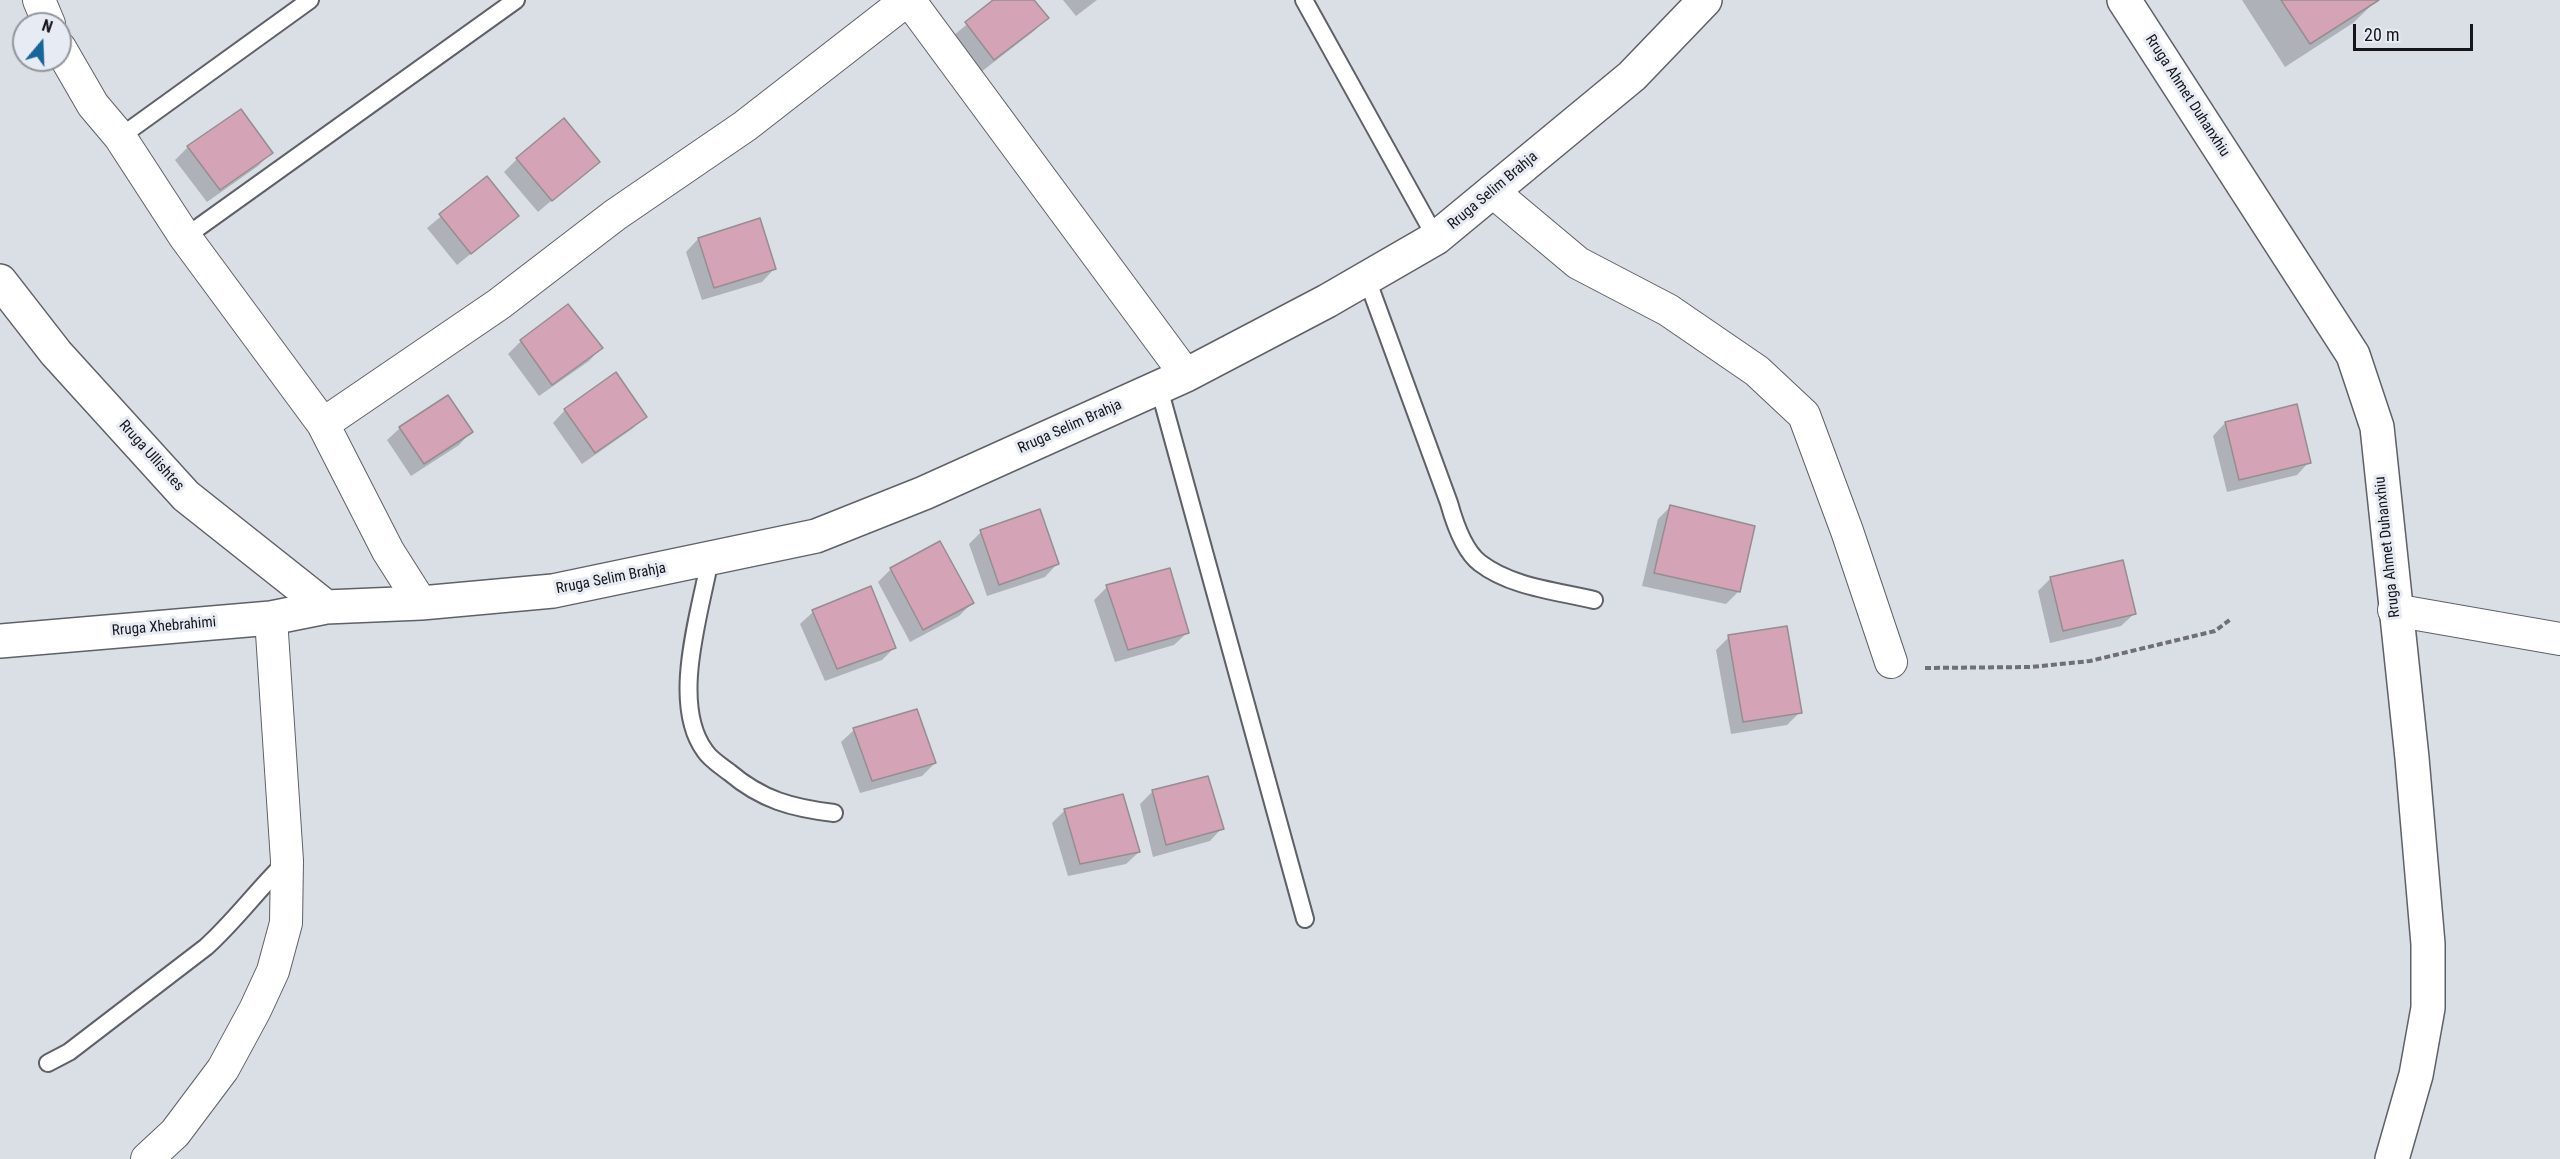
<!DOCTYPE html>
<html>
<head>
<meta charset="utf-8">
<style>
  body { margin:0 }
  #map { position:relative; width:2560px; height:1159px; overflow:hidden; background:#dadee5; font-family:"Roboto Condensed",sans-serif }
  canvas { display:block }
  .north { position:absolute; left:12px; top:12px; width:60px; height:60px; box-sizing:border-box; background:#e7ebf3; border:2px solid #93969c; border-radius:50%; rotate:19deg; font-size:16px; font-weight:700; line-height:24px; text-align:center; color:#151619 }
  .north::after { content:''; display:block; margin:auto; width:21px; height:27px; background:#186699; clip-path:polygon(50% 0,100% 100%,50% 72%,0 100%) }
  .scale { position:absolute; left:2353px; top:24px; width:120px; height:27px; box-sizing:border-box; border:3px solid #151619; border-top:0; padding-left:8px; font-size:18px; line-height:21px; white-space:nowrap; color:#151619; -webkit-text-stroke:4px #e7ebf3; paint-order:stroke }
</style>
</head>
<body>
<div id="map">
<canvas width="2560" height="1159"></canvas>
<div class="north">N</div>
<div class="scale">20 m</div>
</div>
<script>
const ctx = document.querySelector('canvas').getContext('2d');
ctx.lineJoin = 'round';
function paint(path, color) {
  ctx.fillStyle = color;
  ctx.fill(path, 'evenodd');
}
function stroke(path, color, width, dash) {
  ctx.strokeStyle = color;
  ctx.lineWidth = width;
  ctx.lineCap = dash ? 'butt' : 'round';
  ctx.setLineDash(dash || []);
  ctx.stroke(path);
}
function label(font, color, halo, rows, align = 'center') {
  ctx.font = font + ' "Roboto Condensed",sans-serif';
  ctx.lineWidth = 6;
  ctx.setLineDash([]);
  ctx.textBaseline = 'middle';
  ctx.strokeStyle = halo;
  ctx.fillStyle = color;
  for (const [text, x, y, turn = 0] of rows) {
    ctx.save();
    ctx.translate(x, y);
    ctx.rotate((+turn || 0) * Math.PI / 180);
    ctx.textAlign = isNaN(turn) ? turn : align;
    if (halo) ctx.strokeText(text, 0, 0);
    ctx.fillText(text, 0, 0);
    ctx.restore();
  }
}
paint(new Path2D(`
  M 996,0 L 1032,0 L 1047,18 L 1034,31 L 981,72 L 953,36 Z
  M 1063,0 L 1097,0 L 1076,16 Z
  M 2242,0 L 2377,0 L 2353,23 L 2285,67 Z
  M 241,111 L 271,153 L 258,166 L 207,202 L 175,160 L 188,147 Z
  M 517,159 L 598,161 L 538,212 L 504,172 Z
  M 487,178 L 517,216 L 457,265 L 427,228 Z
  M 698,239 L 774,269 L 762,282 L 702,300 L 686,252 Z
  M 521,341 L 601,348 L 589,361 L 539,396 L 508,354 Z
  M 565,410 L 645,417 L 632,429 L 582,464 L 553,423 Z
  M 2225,423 L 2309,462 L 2297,475 L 2227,492 L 2213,436 Z
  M 400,428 L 471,432 L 459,445 L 411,476 L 387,440 Z
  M 1671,506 L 1739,591 L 1726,604 L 1642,586 L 1658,519 Z
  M 981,532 L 1057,564 L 1045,577 L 987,596 L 969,544 Z
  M 940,543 L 972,603 L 959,616 L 910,642 L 878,582 L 891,569 Z
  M 2051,578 L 2134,614 L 2121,626 L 2050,643 L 2038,591 Z
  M 1107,587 L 1187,633 L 1174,645 L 1115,662 L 1094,600 Z
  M 870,588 L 894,648 L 882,660 L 825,681 L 800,624 L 813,612 Z
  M 1729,637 L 1800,712 L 1787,725 L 1731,734 L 1716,650 Z
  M 854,730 L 935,763 L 922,776 L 860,793 L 841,742 Z
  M 1207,778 L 1222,828 L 1210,841 L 1153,857 L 1140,804 L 1152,792 Z
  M 1065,810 L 1139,852 L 1126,864 L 1068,876 L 1052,823 Z`), '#0003');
const building = new Path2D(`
  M 993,0 L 1034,0 L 1049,18 L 994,60 L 965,22 Z
  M 2281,0 L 2379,0 L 2310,44 Z
  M 241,109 L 273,153 L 220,190 L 187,146 Z
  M 564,118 L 600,162 L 552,201 L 516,158 Z
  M 487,176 L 519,216 L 471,254 L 439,214 Z
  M 760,218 L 776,269 L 714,288 L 698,238 Z
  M 568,304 L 603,348 L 552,385 L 520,340 Z
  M 616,372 L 647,417 L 595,453 L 564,409 Z
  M 448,395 L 473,432 L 424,464 L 399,427 Z
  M 2297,404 L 2311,463 L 2239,480 L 2225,422 Z
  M 1670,505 L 1755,526 L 1740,592 L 1654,573 Z
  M 1040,509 L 1059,564 L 999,585 L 980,530 Z
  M 940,541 L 974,603 L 923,630 L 890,568 Z
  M 2123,560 L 2136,614 L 2063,631 L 2050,577 Z
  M 1170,568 L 1189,633 L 1128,650 L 1106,585 Z
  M 871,586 L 896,648 L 837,669 L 812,610 Z
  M 1787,626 L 1802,713 L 1743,722 L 1728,635 Z
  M 917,709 L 936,763 L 872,781 L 853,728 Z
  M 1208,776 L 1224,829 L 1166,845 L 1152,790 Z
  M 1123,794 L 1140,852 L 1080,864 L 1064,809 Z`);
paint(building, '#d4a3b5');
stroke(building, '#968d90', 1.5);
const lane = new Path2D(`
  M 1304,0 L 1436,238
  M 120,137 L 310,0
  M 185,237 L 516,0
  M 1367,279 L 1449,503 C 1454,521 1464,551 1480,563 C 1511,587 1557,591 1594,600
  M 1159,388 L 1305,919
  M 710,559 C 700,613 670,704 705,751 C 710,759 721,766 729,772 C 762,800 792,808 834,813
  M 48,1063 L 69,1052 L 206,947 C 235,921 258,889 286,862`);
const street = new Path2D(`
  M 39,0 L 49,24
  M 909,0 L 1186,375
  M 60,48 L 93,105 L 120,137 L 185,237 L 323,424 L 388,551 L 421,603
  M 1492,191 L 1578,263 L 1668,310 L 1757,371 L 1804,415 L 1847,531 L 1891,662
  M 323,424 L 499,304 L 615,215 L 745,126 L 907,0
  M 2394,610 L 2560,639
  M 147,1159 L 175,1133 L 223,1069 L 255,1010 L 273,971 L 286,923 L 287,861 L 271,618`);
const secondary = new Path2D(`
  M 2124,0 L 2353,355 L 2377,427 L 2412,758 L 2428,944 L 2428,1008 L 2416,1075 L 2392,1159
  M 0,281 L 56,353 L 186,496 L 326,607
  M 0,641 L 271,618 L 326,607 L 421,603 L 553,591 L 816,536 L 924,493 L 1186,375 L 1327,301 L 1436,238 L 1632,76 L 1705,0`);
stroke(lane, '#5e6167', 20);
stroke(street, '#5e6167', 34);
stroke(secondary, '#5e6167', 36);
stroke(new Path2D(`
  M 1925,668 L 2031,667 L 2090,661 L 2215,631 L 2231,619`), '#6e7075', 4, [6, 3]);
stroke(lane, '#fff', 16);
stroke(street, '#fff', 32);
stroke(secondary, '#fff', 33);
label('15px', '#151619', '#e7ebf3', [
  ["Rruga Ahmet Duhanxhiu",2187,96,57],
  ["Rruga Selim Brahja",1493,191,-40],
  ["Rruga Selim Brahja",1070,427,-24],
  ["Rruga Ullishtes",151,456,48],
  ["Rruga Ahmet Duhanxhiu",2388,547,-96],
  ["Rruga Selim Brahja",611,579,-11],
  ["Rruga Xhebrahimi",164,627,-5]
]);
</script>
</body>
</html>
